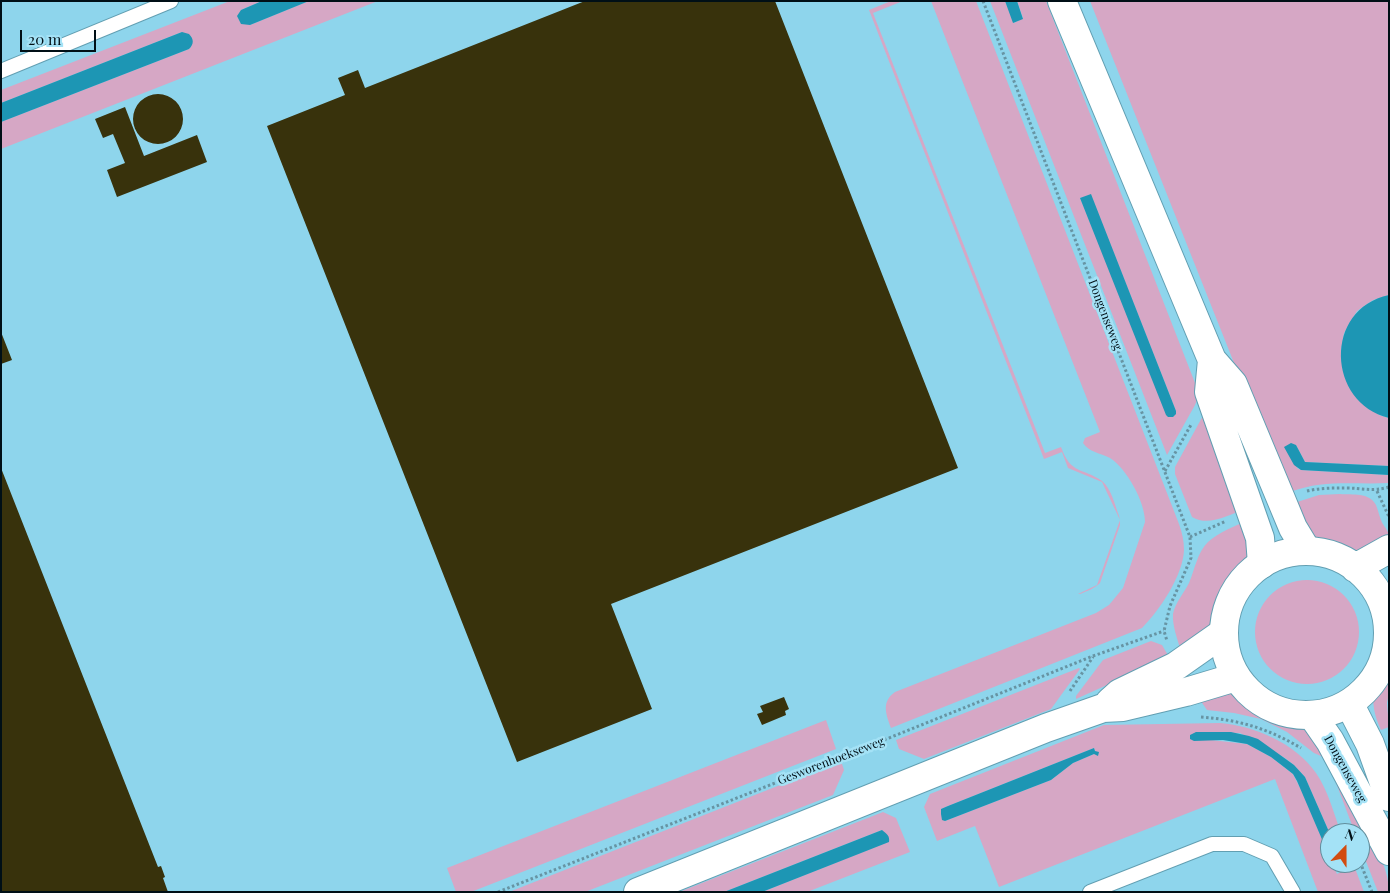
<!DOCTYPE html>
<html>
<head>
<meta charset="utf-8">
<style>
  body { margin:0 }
  #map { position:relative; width:1390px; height:893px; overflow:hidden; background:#a4e2f6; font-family:"Playfair Display",serif }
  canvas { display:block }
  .frame { position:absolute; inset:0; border:2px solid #000f16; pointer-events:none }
  .north { position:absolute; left:1320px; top:823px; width:50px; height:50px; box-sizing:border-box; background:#a4e2f6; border:1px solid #628e9c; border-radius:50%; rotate:22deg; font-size:14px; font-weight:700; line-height:20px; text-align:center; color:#000f16 }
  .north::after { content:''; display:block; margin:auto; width:18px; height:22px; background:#d24c10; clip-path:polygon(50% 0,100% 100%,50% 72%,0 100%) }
  .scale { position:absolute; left:20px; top:30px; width:76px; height:22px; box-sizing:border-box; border:2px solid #000f16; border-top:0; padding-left:6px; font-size:15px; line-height:18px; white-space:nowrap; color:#000f16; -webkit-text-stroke:4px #a4e2f6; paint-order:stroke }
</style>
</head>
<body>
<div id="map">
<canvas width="1390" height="893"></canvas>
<div class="frame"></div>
<div class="north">N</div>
<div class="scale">20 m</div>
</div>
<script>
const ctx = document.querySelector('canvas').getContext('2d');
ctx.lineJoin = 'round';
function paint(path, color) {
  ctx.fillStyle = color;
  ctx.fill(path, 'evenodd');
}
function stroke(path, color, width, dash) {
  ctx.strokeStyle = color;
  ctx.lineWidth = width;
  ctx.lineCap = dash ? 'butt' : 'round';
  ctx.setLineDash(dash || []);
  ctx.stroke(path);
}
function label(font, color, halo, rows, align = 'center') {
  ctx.font = font + ' "Playfair Display",serif';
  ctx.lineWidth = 5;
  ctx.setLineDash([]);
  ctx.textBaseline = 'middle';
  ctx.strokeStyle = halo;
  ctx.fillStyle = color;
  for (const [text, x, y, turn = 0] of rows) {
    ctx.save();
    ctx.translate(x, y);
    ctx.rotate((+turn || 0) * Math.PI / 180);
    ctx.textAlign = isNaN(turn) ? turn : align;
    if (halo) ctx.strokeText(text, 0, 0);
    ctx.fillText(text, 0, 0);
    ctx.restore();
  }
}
paint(new Path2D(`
  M 1,1 L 1389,1 L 1389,892 L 1,892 ZM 1330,833 L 1360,833 L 1360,863 L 1330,863 Z`), '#8ed5ec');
paint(new Path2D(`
  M 230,1 L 262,1 L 241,10 L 250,25 L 309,1 L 378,1 L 1,149 L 1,122 L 189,49 L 191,47 L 182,32 L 1,103 L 1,90 Z
  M 891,1 L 903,1 L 873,13 L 1045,453 L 1061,447 C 1071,475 1082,467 1102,481 C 1111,488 1115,505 1119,516 C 1120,519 1120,522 1120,525 L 1100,583 C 1094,589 1087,591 1080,594 L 1078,594 L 1097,585 L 1120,520 L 1102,482 L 1068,468 L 1062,452 L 1044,459 L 869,10 Z
  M 931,1 L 976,1 L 1179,524 C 1182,532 1184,541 1184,550 C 1183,576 1159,611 1142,628 L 891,728 C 886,714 881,702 895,692 L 1096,613 L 1109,605 L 1123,588 L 1145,522 C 1145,502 1127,469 1110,458 C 1100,453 1089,452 1083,443 L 1085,438 L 1100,432 Z
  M 990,1 L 1005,1 L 1014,23 L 1023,18 L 1017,1 L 1046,1 L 1197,388 L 1197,400 L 1195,405 L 1167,455 ZM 1091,195 L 1176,411 L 1173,417 L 1170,417 L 1080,198 Z
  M 1090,1 L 1389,1 L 1389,295 L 1373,300 L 1357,311 L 1344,333 L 1341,350 L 1343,371 L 1379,415 L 1389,418 L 1389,466 L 1305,462 L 1296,445 L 1297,468 L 1301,470 L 1389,475 L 1389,483 C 1353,485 1325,479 1290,492 L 1244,388 Z
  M 1205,412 L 1245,509 C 1228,515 1209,527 1192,517 L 1175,474 L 1175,467 Z
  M 1340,494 C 1353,495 1369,492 1376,505 C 1378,510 1379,515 1381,520 C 1383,526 1389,530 1389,537 L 1359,553 L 1344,553 L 1337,551 L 1313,536 L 1294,503 L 1319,495 Z
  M 1249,520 L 1249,564 L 1231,590 L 1218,623 L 1181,651 C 1178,641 1172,625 1173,614 C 1175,603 1184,593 1189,583 C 1195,569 1197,553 1208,542 C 1219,532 1235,526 1249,520 Z
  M1255 632a52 52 0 1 1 104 0a52 52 0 1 1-104 0Z
  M 1151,641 L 1162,645 L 1169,657 L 1076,699 L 1076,696 L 1103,660 Z
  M 1389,661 L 1389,693 L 1387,703 L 1389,727 L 1381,730 C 1375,717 1370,701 1376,686 C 1379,677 1386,670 1389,661 Z
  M 1079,668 L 1080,669 L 1051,709 L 924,759 L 899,749 L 896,740 Z
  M 1234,688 L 1271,711 L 1307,723 L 1323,757 L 1314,753 L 1287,732 L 1261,719 L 1234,713 L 1207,710 L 1198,697 Z
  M 826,720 L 836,749 L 471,892 L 456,892 L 447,868 Z
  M 1220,723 C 1255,726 1295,743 1316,773 C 1328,790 1334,814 1341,833 L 1330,834 L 1305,777 L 1294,765 L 1285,758 L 1240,733 L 1196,732 L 1211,740 L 1247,744 L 1271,757 L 1293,774 L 1304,796 L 1330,858 L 1330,863 L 1332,863 L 1337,874 L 1345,870 L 1342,863 L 1353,863 L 1364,892 L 1318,892 L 1275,779 L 999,887 L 975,826 L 937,841 L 924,807 L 930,794 L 1104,725 ZM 1094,748 L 1095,751 L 1094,754 L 1073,763 L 1051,780 L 945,821 L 941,809 L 948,806 Z
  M 841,761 L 844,770 L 833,795 L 585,892 L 509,892 Z
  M 1333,775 C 1352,805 1389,856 1389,892 L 1378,892 L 1360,846 L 1360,833 L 1355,833 Z
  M 883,812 L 896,818 L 910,852 L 807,892 L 762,892 L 888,842 L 882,830 L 724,892 L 679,892 Z`), '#d6a7c5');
paint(new Path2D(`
  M 262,1 L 309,1 L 250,25 L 241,24 L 237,16 L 241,10 Z
  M 1005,1 L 1017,1 L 1023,19 L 1013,23 Z
  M 182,32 L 189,34 C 194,39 194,44 189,49 L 1,122 L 1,103 Z
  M 1091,194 L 1176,411 L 1176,414 L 1173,417 L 1168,417 L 1166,415 L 1080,198 Z
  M 1389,295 L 1389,418 C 1327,403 1323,309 1389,295 Z
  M 1291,443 L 1296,445 L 1305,462 L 1389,466 L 1389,475 L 1301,470 L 1294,465 L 1284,447 Z
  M 1196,732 L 1231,732 L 1249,736 L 1258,739 L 1294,765 L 1305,777 L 1330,834 L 1330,858 L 1297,781 L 1293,774 L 1284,767 L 1271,757 L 1247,744 L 1223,740 L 1194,741 L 1190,739 L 1190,735 Z
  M 1094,748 L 1095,751 L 1099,752 L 1098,756 L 1094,754 L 1073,763 L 1051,780 L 945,821 L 942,820 L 941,814 L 941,809 L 948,806 Z
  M 882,830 C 887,834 890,836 889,842 L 762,892 L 724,892 Z`), '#1d96b4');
paint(new Path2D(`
  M 585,1 L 775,1 L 958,468 L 611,604 L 652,709 L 517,762 L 267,126 L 345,95 L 338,78 L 358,70 L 365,88 Z
  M133 119a25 25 0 1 1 50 0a25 25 0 1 1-50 0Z
  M 125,107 L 144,156 L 197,135 L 207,162 L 117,197 L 107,170 L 125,163 L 113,134 L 103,138 L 95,119 Z
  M 1,332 L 12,360 L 1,364 Z
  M 1,468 L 158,867 L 161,866 L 165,877 L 163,878 L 168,892 L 1,892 Z
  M 784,697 L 789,709 L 785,711 L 786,715 L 762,725 L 757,714 L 763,712 L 760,706 Z`), '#38320c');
const service = new Path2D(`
  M 1,71 L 171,1
  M 1090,892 L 1212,844 L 1244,844 L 1272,856 L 1293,892`);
const minor = new Path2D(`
  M 1062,1 L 1212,360 L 1233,384 L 1281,499 L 1293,528 L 1307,551
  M 1212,360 L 1209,392 L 1260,538 L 1262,564
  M 1110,702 L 1120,693 L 1176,666 L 1223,633
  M 638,892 L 1046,728 L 1103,708 L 1123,707 L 1186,692 L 1236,677`);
const tertiary = new Path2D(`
  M1224 633a82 82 0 1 1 164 0a82 82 0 1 1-164 0Z
  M 1355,568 L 1389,549
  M 1349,703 L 1370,744 L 1389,797
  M 1312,715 L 1330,741 L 1389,851`);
stroke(service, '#629fb2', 16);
stroke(minor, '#629fb2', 30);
stroke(tertiary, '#629fb2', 30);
stroke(new Path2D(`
  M 983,1 L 1190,537 L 1191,558 L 1170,606 L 1164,631 L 1167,641
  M 1165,471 L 1192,423
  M 1307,491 C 1319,488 1333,488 1346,488 C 1363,488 1372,492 1389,487
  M 1377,491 L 1389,517
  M 1190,537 L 1226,521
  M 1070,691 L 1093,657
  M 1201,717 C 1239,720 1267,728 1301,748
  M 1360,862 L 1372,892
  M 498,892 L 864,748 L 1093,656 L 1164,631`), '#6794a3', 3, [2.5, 2.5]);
stroke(service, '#fff', 14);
stroke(minor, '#fff', 28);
stroke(tertiary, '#fff', 28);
label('12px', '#000f16', '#a4e2f6', [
  ["Dongenseweg",1105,315,69],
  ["Gesworenhoekseweg",831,761,-21],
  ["Dongenseweg",1345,769,61]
]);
</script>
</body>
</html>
